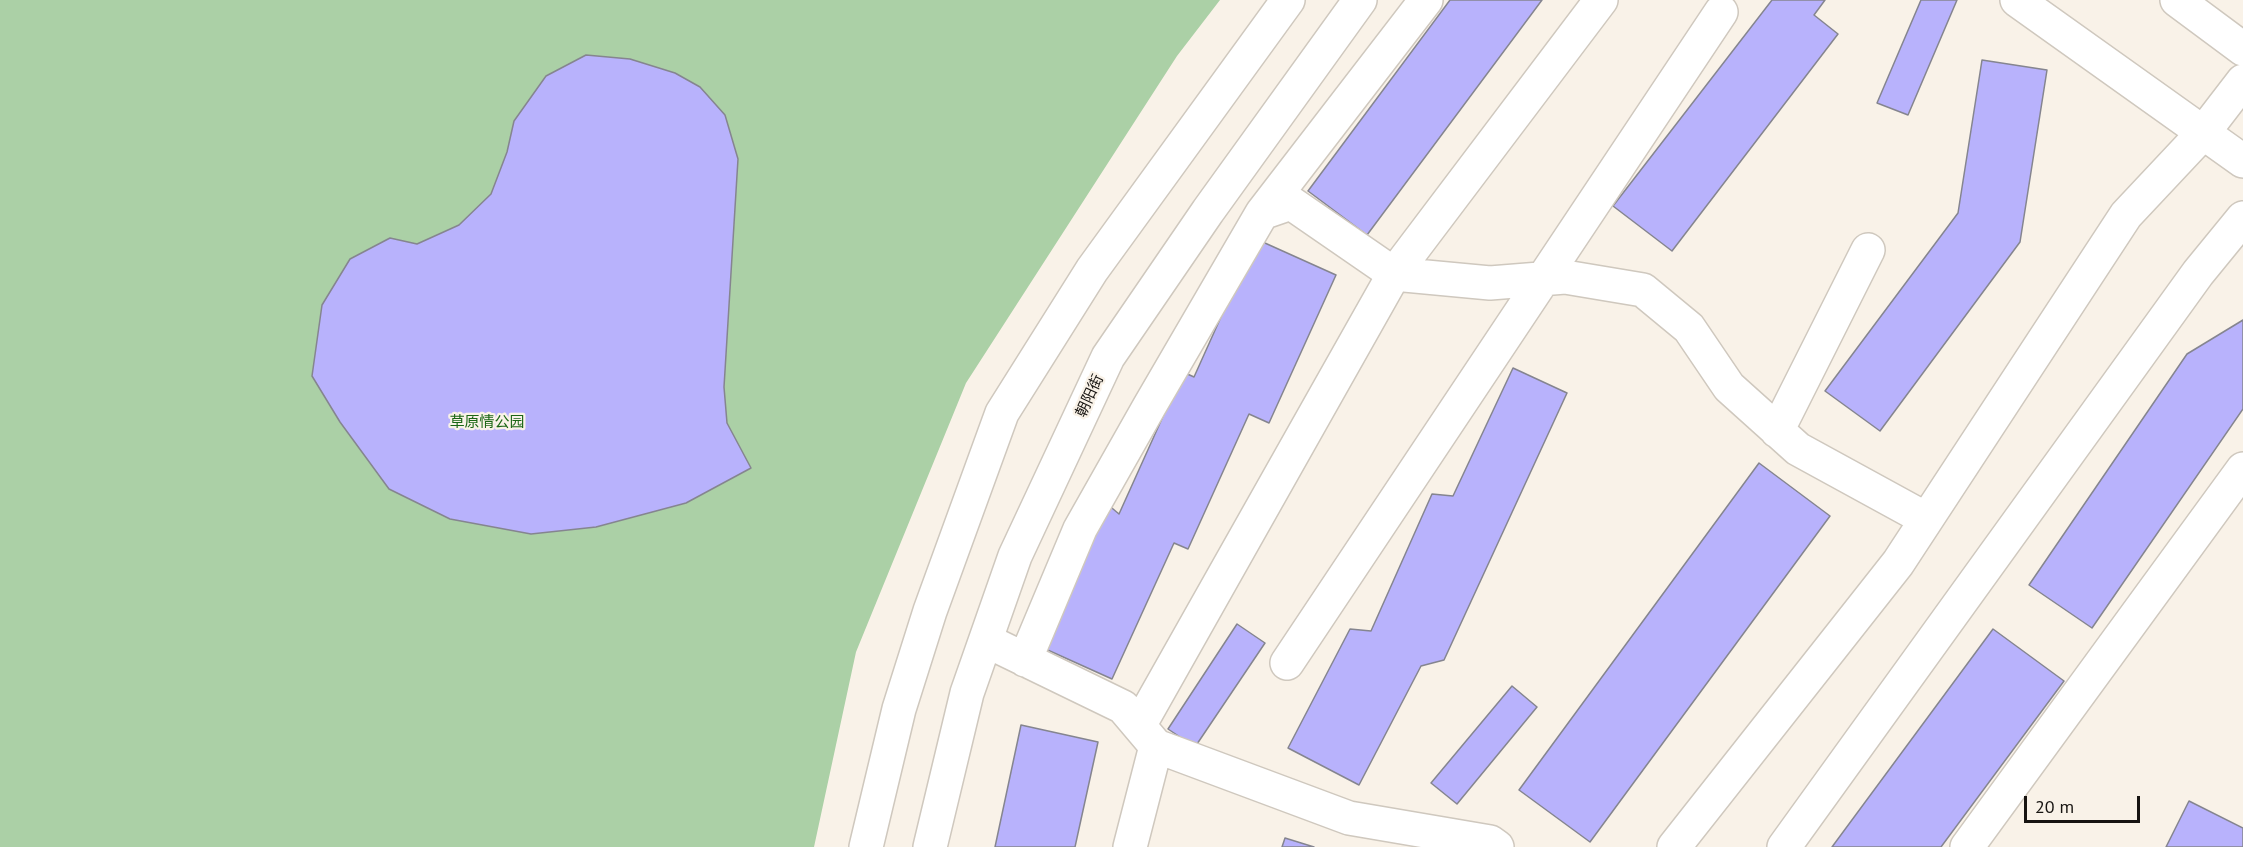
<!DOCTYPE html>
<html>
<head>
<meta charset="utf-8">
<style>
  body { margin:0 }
  #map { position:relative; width:2243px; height:847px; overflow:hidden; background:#f9f2e8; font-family:"PT Sans",sans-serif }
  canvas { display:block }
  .scale { position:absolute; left:2024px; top:796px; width:116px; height:27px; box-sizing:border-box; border:3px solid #171411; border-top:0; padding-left:8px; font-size:18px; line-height:21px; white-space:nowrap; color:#171411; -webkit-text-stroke:4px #f9f2e8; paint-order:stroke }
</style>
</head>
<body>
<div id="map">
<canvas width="2243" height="847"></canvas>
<div class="scale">20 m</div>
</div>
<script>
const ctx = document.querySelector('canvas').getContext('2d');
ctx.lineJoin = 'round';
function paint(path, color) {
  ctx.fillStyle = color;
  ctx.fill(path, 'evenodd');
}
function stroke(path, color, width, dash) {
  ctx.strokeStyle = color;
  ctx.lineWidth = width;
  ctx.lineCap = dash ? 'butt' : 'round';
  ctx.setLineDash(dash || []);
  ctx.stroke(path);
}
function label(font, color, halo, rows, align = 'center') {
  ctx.font = font + ' "PT Sans","Noto Sans SC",sans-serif';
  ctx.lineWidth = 4.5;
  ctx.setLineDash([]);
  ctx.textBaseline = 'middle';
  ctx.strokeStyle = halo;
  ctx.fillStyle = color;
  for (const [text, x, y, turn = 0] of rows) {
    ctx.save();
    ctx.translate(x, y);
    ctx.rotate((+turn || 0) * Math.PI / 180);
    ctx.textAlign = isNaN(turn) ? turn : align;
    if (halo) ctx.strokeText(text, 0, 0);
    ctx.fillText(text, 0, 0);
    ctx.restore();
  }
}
paint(new Path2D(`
  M 0,0 L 1220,0 L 1177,56 L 966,383 L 856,652 L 814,847 L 0,847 Z`), '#abd0a6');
const building = new Path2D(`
  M 1450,0 L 1542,0 L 1367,235 L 1308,191 Z
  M 1772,0 L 1825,0 L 1814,15 L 1838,34 L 1672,251 L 1613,206 Z
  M 1921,0 L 1957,0 L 1908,115 L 1877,103 Z
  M 586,55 L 630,59 L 675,73 L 700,87 L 725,115 L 738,159 L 724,387 L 727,423 L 751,468 L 686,503 L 596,527 L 531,534 L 450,519 L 389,489 L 340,422 L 312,376 L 322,305 L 350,259 L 390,238 L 417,244 L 459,225 L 491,194 L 507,152 L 514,121 L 546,76 Z
  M 1982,60 L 2047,70 L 2020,242 L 1880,431 L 1825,391 L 1958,213 Z
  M 1256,239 L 1336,275 L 1269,423 L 1249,414 L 1188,549 L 1174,543 L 1112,679 L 1041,647 L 1106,503 L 1119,514 L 1183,372 L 1194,377 Z
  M 2243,320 L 2243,409 L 2092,628 L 2029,585 L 2187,354 Z
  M 1513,368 L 1567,393 L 1444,660 L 1421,666 L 1359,785 L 1288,748 L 1350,629 L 1371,631 L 1432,494 L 1453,496 Z
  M 1759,463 L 1830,516 L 1590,842 L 1519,790 Z
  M 1237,624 L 1265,643 L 1195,747 L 1168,729 Z
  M 1993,629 L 2064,681 L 1941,847 L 1832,847 Z
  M 1512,686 L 1537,707 L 1457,804 L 1431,783 Z
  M 1021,725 L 1098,742 L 1075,847 L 995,847 Z
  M 2189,801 L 2243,828 L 2243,847 L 2166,847 Z
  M 1285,838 L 1314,847 L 1282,847 Z`);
paint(building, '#b8b2fc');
stroke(building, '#85858f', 1.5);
const street = new Path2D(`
  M 2017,0 L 2243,161
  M 1262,213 L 1426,0
  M 1394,274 L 1490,283 L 1565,277 L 1643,290 L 1689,328 L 1729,387 L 1798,449 L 1926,519
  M 1394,274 L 1601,0
  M 1777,431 L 1868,250
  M 987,641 L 1123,707 L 1156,746 L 1349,818 L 1490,842 L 1497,847
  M 1025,660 L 1080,529 L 1149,407 L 1262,213 L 1291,203 L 1394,274 L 1139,726
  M 1287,663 L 1721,12
  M 1130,847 L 1156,746
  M 1674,847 L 1898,563 L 2126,215 L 2203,133 L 2243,81
  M 1784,847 L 2198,273 L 2243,218
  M 1967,847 L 2243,469`);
const secondary = new Path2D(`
  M 2177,0 L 2243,49
  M 866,847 L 899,709 L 930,611 L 1002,413 L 1092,270 L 1288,0
  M 930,847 L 967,693 L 1015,556 L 1108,357 L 1208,211 L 1360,0`);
stroke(street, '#cfc8be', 36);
stroke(secondary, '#cfc8be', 36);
stroke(street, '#fff', 33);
stroke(secondary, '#fff', 33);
label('15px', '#171411', '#f9f2e8', [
  ["朝阳街",1090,396,-65]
]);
label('15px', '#1b6616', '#f9f2e8', [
  ["草原情公园",487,423]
]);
</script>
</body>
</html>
